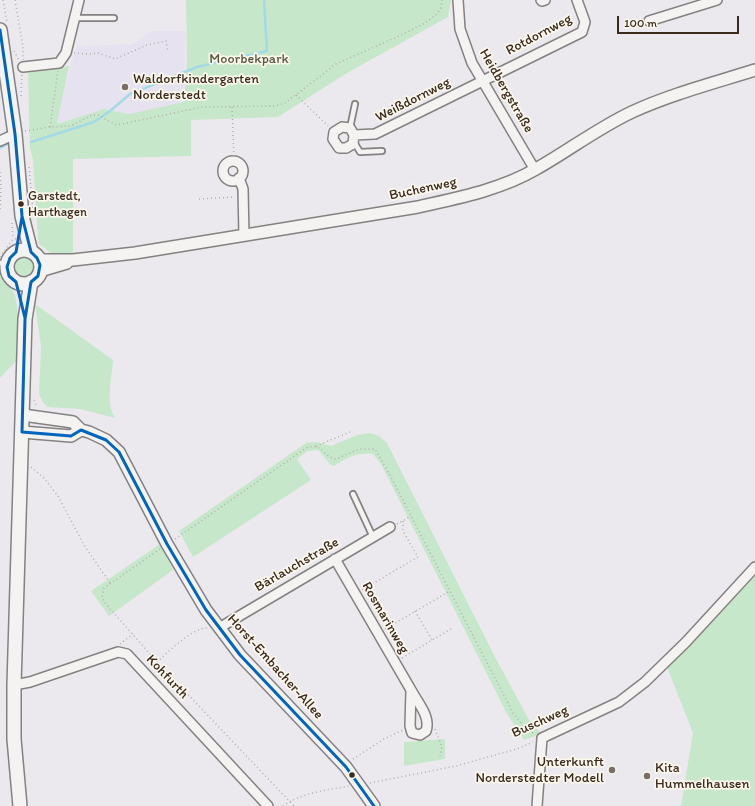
<!DOCTYPE html>
<html>
<head>
<meta charset="utf-8">
<style>
  body { margin:0 }
  #map { position:relative; width:755px; height:806px; overflow:hidden; background:#ece9ee; font-family:Itim,sans-serif }
  canvas { display:block }
  .scale { position:absolute; left:617px; top:16px; width:122px; height:18px; box-sizing:border-box; border:2px solid #3b2a1e; border-top:0; padding-left:5px; font-size:12px; line-height:14px; white-space:nowrap; color:#3b2a1e; -webkit-text-stroke:3px #fbf7ec; paint-order:stroke }
</style>
</head>
<body>
<div id="map">
<canvas width="755" height="806"></canvas>
<div class="scale">100 m</div>
</div>
<script>
const ctx = document.querySelector('canvas').getContext('2d');
ctx.lineJoin = 'round';
function paint(path, color) {
  ctx.fillStyle = color;
  ctx.fill(path, 'evenodd');
}
function stroke(path, color, width, dash) {
  ctx.strokeStyle = color;
  ctx.lineWidth = width;
  ctx.lineCap = dash ? 'butt' : 'round';
  ctx.setLineDash(dash || []);
  ctx.stroke(path);
}
function label(font, color, halo, rows, align = 'center') {
  ctx.font = font + ' Itim,sans-serif';
  ctx.lineWidth = 3.5;
  ctx.setLineDash([]);
  ctx.textBaseline = 'middle';
  ctx.strokeStyle = halo;
  ctx.fillStyle = color;
  for (const [text, x, y, turn = 0] of rows) {
    ctx.save();
    ctx.translate(x, y);
    ctx.rotate((+turn || 0) * Math.PI / 180);
    ctx.textAlign = isNaN(turn) ? turn : align;
    if (halo) ctx.strokeText(text, 0, 0);
    ctx.fillText(text, 0, 0);
    ctx.restore();
  }
}
paint(new Path2D(`
  M 150,31 L 186,31 L 184,102 L 129,114 L 104,109 L 57,124 L 70,66 L 77,46 L 133,44 Z`), '#e7e2f0');
paint(new Path2D(`
  M 186,0 L 451,0 L 448,17 L 347,73 L 278,117 L 191,120 L 191,156 L 73,159 L 73,255 L 54,255 L 40,245 L 38,239 L 33,160 L 30,148 L 28,73 L 69,66 L 57,124 L 104,109 L 129,114 L 184,102 L 187,58 Z
  M13 268a11 11 0 1 1 22 0a11 11 0 1 1-22 0Z
  M 0,272 C 2,282 12,286 15,295 C 20,316 18,339 17,360 L 0,378 Z
  M 35,304 L 113,360 C 112,378 105,402 115,418 L 80,409 L 47,407 L 43,402 L 39,394 L 41,346 Z
  M 370,433 L 379,436 L 387,443 L 495,657 L 528,718 L 541,734 L 524,740 L 507,714 L 381,464 L 373,454 C 358,452 347,458 334,466 L 330,464 L 318,450 L 307,451 L 297,459 L 311,480 L 193,557 L 179,531 L 306,443 L 316,442 L 331,446 L 357,435 Z
  M 160,544 L 173,570 L 109,616 L 91,591 Z
  M 755,573 L 755,806 L 681,806 L 693,733 L 667,667 Z
  M 445,739 L 445,759 L 404,766 L 404,742 Z`), '#c7e7ca');
stroke(new Path2D(`
  M 31,142 L 94,122 L 110,111 L 130,94 L 197,67 L 267,51 L 264,0
  M 0,148 L 10,143`), '#a3dae5', 2.5);
const service = new Path2D(`
  M 75,18 L 114,18
  M 350,128 L 355,104
  M 354,142 L 360,152 L 382,151
  M 0,263 L 7,264
  M 353,494 L 373,537`);
const minor = new Path2D(`
  M 458,0 L 460,29 L 472,63 L 535,170
  M 541,0 L 542,1 L 545,0
  M 649,21 L 717,0
  M 23,67 L 59,63 L 66,53 L 79,0
  M 354,135 L 353,144 L 346,148 L 339,148 L 333,139 L 334,132 L 342,127 L 350,128 L 354,135 L 375,134 L 582,32 L 585,22 L 577,0
  M 0,141 L 15,134
  M223 171a10 10 0 1 1 20 0a10 10 0 1 1-20 0Z
  M 239,178 L 243,189 L 244,236
  M 335,559 L 411,690 L 410,726 L 412,733 L 420,735 L 426,731 C 431,717 418,703 411,690
  M 219,628 L 390,527
  M 14,685 L 30,682 L 118,652 L 127,654 L 268,806
  M 537,806 L 542,738 L 619,702 L 645,682 L 686,642 L 755,567`);
const tertiary = new Path2D(`
  M 39,260 L 73,260 L 135,253 L 418,207 C 457,198 500,190 536,169 C 568,151 598,128 632,112 C 671,94 714,83 755,70
  M 40,271 L 67,263
  M 23,415 L 73,422 L 81,430 L 89,432 L 106,440 L 119,452 L 167,544 L 206,610 L 240,655 L 346,767 L 374,806
  M 22,432 L 71,436 L 81,430`);
const secondary = new Path2D(`
  M 0,30 L 15,134 L 22,216 L 31,252
  M7 267a17 17 0 1 1 34 0a17 17 0 1 1-34 0Z
  M 20,806 L 14,739 L 14,685 L 25,319 L 31,282`);
stroke(service, '#868181', 8);
stroke(minor, '#868181', 12);
stroke(tertiary, '#868181', 14);
stroke(secondary, '#868181', 16);
stroke(new Path2D(`
  M 3,0 L 7,22
  M 15,0 L 23,47 L 23,60
  M 14,51 L 19,60
  M 74,53 L 88,54 L 98,53 L 115,59 L 147,45 L 166,41 L 168,52
  M 296,95 L 328,126
  M 21,96 L 22,75
  M 232,107 L 234,161
  M 50,127 L 58,71
  M 25,131 L 50,127 L 71,126 L 92,115 L 100,115 L 108,121 L 117,125 L 202,107 L 275,106 L 285,103 L 336,64 L 397,37 L 425,23 L 437,14 L 441,8 L 442,0
  M 29,167 L 33,211
  M 0,172 L 1,188 L 0,211
  M 199,199 L 235,197
  M 12,223 L 13,239
  M 0,257 L 13,239 L 16,239
  M 34,400 L 37,407
  M 316,446 L 350,432
  M 31,467 L 45,479 L 58,496 L 84,545 L 110,583
  M 397,524 L 411,516
  M 175,539 L 306,448 C 324,442 322,457 336,459 L 359,449 L 375,449 L 392,479 L 513,713 L 526,729 L 535,734
  M 160,549 L 104,588 L 102,597 L 104,602 L 157,662 L 294,806
  M 362,590 L 418,557 L 403,531 L 403,521
  M 415,611 L 432,640
  M 385,629 L 450,591
  M 120,644 L 133,634
  M 402,658 L 451,629
  M 157,662 C 168,652 192,628 207,628
  M 435,729 L 442,747 L 440,756
  M 353,759 L 384,739 L 403,730
  M 370,783 L 456,766 L 517,749 L 533,742
  M 283,806 C 301,793 327,790 349,786`), '#b1aeac', 1.5, [1, 3]);
stroke(service, '#f4f3f1', 4.5);
stroke(minor, '#f4f3f1', 9);
stroke(tertiary, '#f4f3f1', 11);
stroke(secondary, '#f4f3f1', 13);
stroke(new Path2D(`
  M 0,30 L 15,134 L 22,216 L 31,252 L 37,258 L 40,265 L 38,276 L 31,282 L 25,319 L 22,432 L 71,436 L 81,430 L 106,440 L 119,452 L 167,544 L 206,610 L 240,655 L 346,767 L 374,806
  M 22,217 L 16,252 L 10,258 L 7,267 L 9,276 L 16,282 L 25,318`), '#0065bd', 3);
for (const [x, y, r, color] of [
  [125,87,4,"#796d67"],
  [21,204,3.5,"#3b2a1e"],
  [612,770,4,"#796d67"],
  [352,775,3.5,"#3b2a1e"],
  [647,776,4,"#796d67"]
]) {
  const dot = new Path2D();
  dot.arc(x, y, r, 0, 2 * Math.PI);
  ctx.fillStyle = color;
  ctx.fill(dot);
  stroke(dot, '#fbf7ec', 1.5);
}
label('13px', '#3b2a1e', '#fbf7ec', [
  ["Garstedt,",28,197],
  ["Harthagen",28,213]
], 'left');
label('14px', '#3b2a1e', '#fbf7ec', [
  ["Rotdornweg",539,35,-28],
  ["Heidbergstraße",506,91,60],
  ["Weißdornweg",413,100,-27],
  ["Buchenweg",423,189,-12],
  ["Bärlauchstraße",297,565,-30],
  ["Rosmarinweg",385,618,60],
  ["Horst-Embacher-Allee",275,667,48],
  ["Kohfurth",167,677,47],
  ["Buschweg",540,722,-24]
]);
label('14px', '#565942', '#fbf7ec', [
  ["Moorbekpark",249,59]
]);
label('14px', '#3b2a1e', '#fbf7ec', [
  ["Waldorfkindergarten",133,79],
  ["Norderstedt",133,95],
  ["Unterkunft",604,762,"right"],
  ["Norderstedter Modell",604,778,"right"],
  ["Kita",655,768],
  ["Hummelhausen",655,784]
], 'left');
</script>
</body>
</html>
